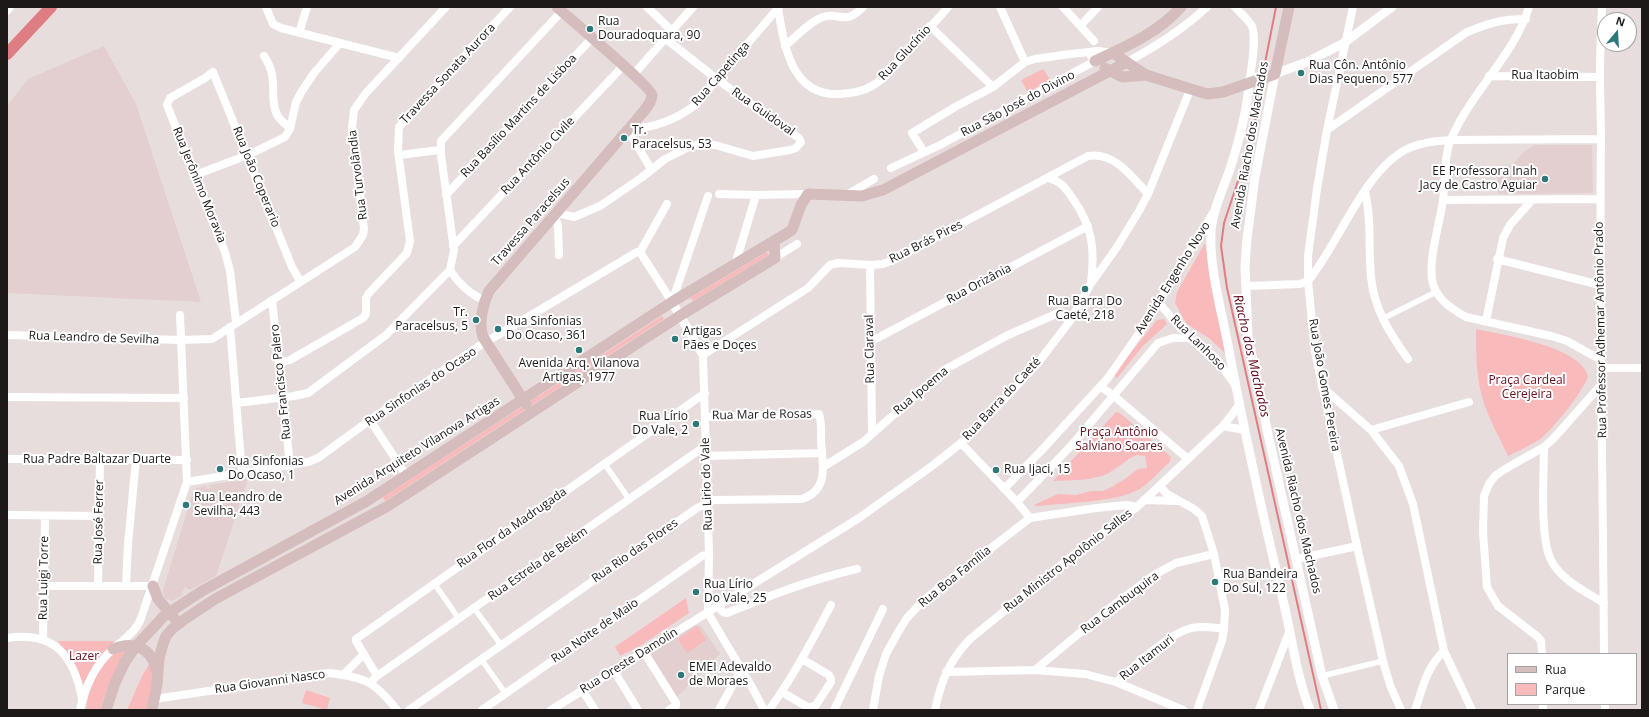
<!DOCTYPE html>
<html>
<head>
<meta charset="utf-8">
<style>
  body { margin:0 }
  #map { position:relative; width:1649px; height:717px; overflow:hidden; background:#e8dddd; font-family:"Open Sans",sans-serif }
  canvas { display:block }
  .frame { position:absolute; inset:0; border:8px solid #1d1919; pointer-events:none }
  .legend { position:absolute; left:1507px; top:653px; width:130px; height:52px; box-sizing:border-box; background:#fff; border:1px solid #a5a3a3; margin:0; padding:5px 7px; list-style:none; font-size:12px; color:#1d1919 }
  .legend li { display:flex; align-items:center; gap:8px; height:20px }
  .legend b { width:20px; border:1px solid #a5a3a3 }
  .north { position:absolute; left:1597px; top:12px; width:40px; height:40px; box-sizing:border-box; background:#fff; border:1px solid #a5a3a3; border-radius:50%; rotate:18deg; font-size:11px; font-weight:700; line-height:16px; text-align:center; color:#1d1919 }
  .north::after { content:''; display:block; margin:auto; width:14px; height:18px; background:#2e787a; clip-path:polygon(50% 0,100% 100%,50% 72%,0 100%) }
</style>
</head>
<body>
<div id="map">
<canvas width="1649" height="717"></canvas>
<div class="frame"></div>
<ul class="legend">
<li><b style="height:5px;background:#d5bcbd"></b>Rua</li>
<li><b style="height:11px;background:#f8babb"></b>Parque</li>
</ul>
<div class="north">N</div>
</div>
<script>
const ctx = document.querySelector('canvas').getContext('2d');
ctx.lineJoin = 'round';
function paint(path, color) {
  ctx.fillStyle = color;
  ctx.fill(path, 'evenodd');
}
function stroke(path, color, width, dash) {
  ctx.strokeStyle = color;
  ctx.lineWidth = width;
  ctx.lineCap = dash ? 'butt' : 'round';
  ctx.setLineDash(dash || []);
  ctx.stroke(path);
}
function label(font, color, halo, rows, align = 'center') {
  ctx.font = font + ' "Open Sans",sans-serif';
  ctx.lineWidth = 4;
  ctx.setLineDash([]);
  ctx.textBaseline = 'middle';
  ctx.strokeStyle = halo;
  ctx.fillStyle = color;
  for (const [text, x, y, turn = 0] of rows) {
    ctx.save();
    ctx.translate(x, y);
    ctx.rotate((+turn || 0) * Math.PI / 180);
    ctx.textAlign = isNaN(turn) ? turn : align;
    if (halo) ctx.strokeText(text, 0, 0);
    ctx.fillText(text, 0, 0);
    ctx.restore();
  }
}
paint(new Path2D(`
  M 104,46 L 136,104 L 201,302 L 7,293 L 7,106 L 28,79 Z
  M 1534,145 L 1592,145 L 1593,193 L 1498,194 L 1498,166 L 1513,165 L 1521,154 Z
  M 248,479 L 216,576 L 190,590 L 185,587 L 181,596 L 172,601 L 164,598 L 163,590 L 193,492 L 197,488 L 206,485 L 207,488 L 210,489 L 210,485 Z
  M 694,625 L 701,626 L 720,654 L 677,697 L 650,653 Z`), '#e3cfcf');
paint(new Path2D(`
  M 1043,69 L 1051,81 L 1028,93 L 1021,80 Z
  M 1205,243 L 1226,354 L 1210,339 L 1186,323 L 1175,303 L 1177,292 Z
  M 767,252 L 769,255 L 693,301 L 690,298 Z
  M 662,316 L 664,319 L 385,501 L 383,497 Z
  M 1164,319 L 1167,324 L 1143,346 L 1117,378 L 1113,375 L 1157,320 Z
  M 1476,329 C 1503,335 1580,346 1588,376 C 1586,388 1550,433 1539,440 C 1529,446 1518,451 1508,456 C 1498,434 1484,411 1480,388 C 1476,369 1476,349 1476,329 Z
  M 1116,412 L 1120,413 L 1171,457 L 1170,462 C 1159,471 1150,483 1138,490 C 1116,502 1064,503 1037,506 L 1034,505 L 1058,494 L 1076,495 L 1091,491 L 1103,491 L 1114,486 L 1116,484 L 1122,481 L 1138,469 L 1147,468 L 1145,456 L 1136,455 C 1124,461 1115,471 1102,476 C 1086,481 1069,480 1053,481 Z
  M 686,598 L 689,613 L 640,646 L 620,656 L 615,647 Z
  M 697,626 L 706,640 L 687,653 L 678,639 Z
  M 58,641 L 114,641 L 82,685 Z
  M 129,649 C 116,668 107,687 100,710 L 86,710 C 88,692 96,668 111,656 C 115,652 123,651 129,649 Z
  M 150,663 C 157,678 150,695 147,710 L 127,710 L 142,676 Z
  M 306,690 L 330,698 L 327,710 L 302,703 Z`), '#f8babb');
stroke(new Path2D(`
  M 1263,73 L 1276,7
  M 1261,84 L 1253,136 L 1224,223 L 1221,246 L 1227,288 L 1321,710`), '#df7e82', 2);
stroke(new Path2D(`
  M 7,54 L 51,7`), '#df7e82', 12);
stroke(new Path2D(`
  M 1382,319 L 1436,292
  M 604,463 L 629,499
  M 434,583 L 459,619
  M 474,608 L 501,645
  M 481,659 L 506,694
  M 1322,676 L 1383,661`), '#fff', 5.5);
stroke(new Path2D(`
  M 266,7 L 273,24 L 281,28 L 399,58
  M 647,7 L 672,31
  M 1000,7 L 1025,62
  M 1063,7 L 1094,41
  M 1235,7 C 1240,13 1248,19 1252,26 C 1257,39 1251,70 1249,84
  M 1353,7 L 1327,130 L 1317,189 L 1308,256 L 1308,281 L 1315,352 L 1357,546 L 1383,661 L 1390,685 L 1401,710
  M 1529,7 C 1517,48 1481,83 1460,121 C 1456,129 1450,139 1448,148 C 1444,165 1445,183 1443,200 C 1440,224 1427,261 1433,284 C 1437,299 1453,310 1466,317 L 1551,336 L 1567,341 L 1601,360
  M 1602,7 C 1601,30 1600,53 1600,75 C 1600,97 1601,119 1601,140 C 1599,312 1603,483 1604,654
  M 778,8 C 784,45 791,97 840,94 C 851,93 862,92 872,86 C 886,78 896,64 907,52 C 920,37 935,23 948,7
  M 7,11 L 10,7
  M 1081,25 L 1098,7
  M 930,26 L 993,87
  M 299,33 L 307,7
  M 785,46 C 796,37 809,22 823,17 C 839,11 844,27 863,7
  M 264,56 C 280,79 268,96 277,115 C 280,120 286,124 290,129
  M 1127,62 C 1157,46 1182,30 1207,7
  M 633,75 L 693,7
  M 1489,76 L 1600,77
  M 629,129 C 653,128 675,120 694,106 L 779,7
  M 628,130 L 651,169
  M 1327,130 L 1467,32 C 1490,23 1501,19 1526,19
  M 924,152 L 912,133 L 955,107 L 993,87 L 1025,62 L 1035,59 L 1070,54 L 1098,51 L 1112,53
  M 399,155 L 440,150
  M 891,168 L 940,145 L 1095,61 L 1091,56
  M 195,175 L 248,155 L 285,137 L 290,129 L 296,102 L 302,91 L 314,73 L 340,43
  M 1048,178 C 1062,182 1065,187 1073,199 C 1093,227 1095,250 1091,283
  M 1365,192 C 1372,220 1368,248 1371,277 C 1374,309 1390,334 1408,359
  M 719,194 L 756,195 L 808,194
  M 446,195 L 592,38
  M 845,196 L 874,179
  M 1443,200 L 1600,199
  M 557,213 L 574,217 L 600,206 L 641,178 L 665,159 L 691,146 L 703,144 L 715,145 L 753,156 L 790,150 L 796,148 L 801,142 L 799,138 L 718,80 L 666,39
  M 555,215 L 558,227 L 559,255
  M 453,246 L 623,66
  M 640,252 L 672,302
  M 640,252 L 667,204
  M 775,258 L 797,244
  M 1497,259 L 1600,285
  M 735,265 L 756,195
  M 870,265 L 872,433
  M 450,270 C 458,283 471,295 484,300
  M 1246,286 L 1300,284 L 1308,281 C 1339,244 1364,169 1409,148 C 1423,142 1437,141 1451,140 L 1601,139
  M 272,300 L 290,465
  M 672,302 L 708,196
  M 1159,303 L 1189,338 L 1216,358 L 1235,385
  M 1486,321 L 1503,238 L 1510,225 L 1532,200
  M 236,322 L 230,271 L 225,252 L 167,105 L 170,98 L 205,78 L 213,72 L 292,267 L 300,281
  M 230,327 L 242,473
  M 7,335 L 181,340 L 212,339 L 355,247 L 363,235 L 364,229 L 352,128 L 354,110 L 366,93 L 446,7
  M 870,342 L 1088,226
  M 279,363 L 290,360 L 363,318 L 366,314 L 366,298 L 369,293 L 407,253 L 410,241 L 398,151 L 399,127 L 510,7
  M 1601,368 L 1642,368
  M 1101,387 L 1113,395 L 1188,459
  M 1322,387 L 1371,430 L 1399,466 L 1413,504 L 1444,651 L 1472,710
  M 7,397 L 184,398
  M 237,403 L 294,396 L 308,393 L 386,335 L 450,270 L 454,250 L 441,155 L 441,141 L 562,11
  M 370,420 L 406,475
  M 1223,426 L 1245,430
  M 1371,430 L 1469,402
  M 961,443 L 1017,502 L 1030,518
  M 1544,447 C 1544,473 1539,541 1552,562 C 1563,581 1586,592 1604,603
  M 706,456 L 822,453
  M 7,459 L 187,460
  M 823,467 L 863,442 L 944,370 L 1008,335 L 1056,314 L 1060,314 L 1070,321
  M 187,482 L 308,462 L 318,458 L 377,415 L 476,348 L 637,252 L 640,252
  M 1160,486 L 1167,494 L 1194,509 L 1202,516 L 1214,554 L 1225,610 L 1224,629 L 1222,641 L 1197,710
  M 1004,489 L 1040,452 L 1108,378 L 1140,332 L 1213,213
  M 1144,500 L 1178,501
  M 1017,502 L 1070,447 L 1158,343 L 1173,338 L 1189,338
  M 7,515 L 99,516
  M 1297,559 L 1357,546
  M 44,586 L 153,586
  M 98,586 L 100,459
  M 126,586 L 128,544 L 136,459
  M 718,606 L 723,612 L 727,613 C 769,596 812,579 857,569
  M 7,638 C 54,631 74,655 82,699
  M 43,640 L 45,516
  M 644,652 L 676,703 L 676,706 L 669,710
  M 1542,654 L 1541,641 L 1538,637 L 1498,606 L 1487,587 L 1483,532 L 1484,496 L 1489,484 L 1495,476 L 1505,469 L 1544,447 L 1553,439 L 1601,385
  M 1035,670 L 1106,611 L 1154,575 L 1176,563 L 1214,554
  M 614,671 L 638,710
  M 946,672 L 1035,670 L 1085,674 L 1116,682 L 1183,710
  M 344,674 L 363,655
  M 377,676 L 356,641 L 356,639 L 705,393
  M 371,682 L 377,676 L 705,446
  M 1116,682 C 1134,667 1168,634 1191,628 C 1202,626 1213,627 1224,629
  M 582,690 L 595,710
  M 782,692 L 809,708 L 816,705 L 831,682 L 831,679 L 829,675 L 802,659
  M 155,699 L 329,673 C 365,677 375,682 397,710
  M 1543,704 L 1543,710
  M 1605,704 L 1605,710
  M 80,710 C 85,687 94,666 112,650 C 122,640 134,634 140,621 L 187,482 L 180,315
  M 409,710 L 697,508 L 714,500 L 802,499 C 829,490 823,465 821,442 C 821,433 822,423 819,414 L 705,417
  M 482,710 L 702,556 L 709,554
  M 551,710 L 859,518 L 932,466 L 961,443 L 1009,394 L 1037,364 L 1070,321 L 1090,285 L 1117,247 L 1139,211 L 1148,194 L 1190,90
  M 719,710 L 741,670
  M 764,710 L 753,689 L 708,613 L 709,554 L 703,355 L 808,288 L 830,265 L 838,263 L 872,265 L 883,264 L 895,259 L 1088,156 C 1115,152 1131,176 1148,194
  M 769,710 C 793,677 812,641 831,605
  M 834,710 L 883,609
  M 873,710 L 879,676 L 886,654 L 897,634 L 907,618 L 925,599 L 1030,518 L 1096,508 L 1127,505 L 1137,507
  M 935,710 C 941,681 949,661 970,639 L 1067,560 L 1137,507 L 1223,426 L 1240,404
  M 1259,710 L 1290,630
  M 1415,710 C 1423,688 1426,668 1444,651`), '#fff', 8);
stroke(new Path2D(`
  M 1249,84 C 1247,113 1239,141 1230,169 C 1223,189 1213,209 1211,230 C 1209,268 1221,308 1228,345 C 1244,431 1263,516 1283,600 C 1292,637 1296,675 1310,710
  M 672,302 L 703,355
  M 1334,710 L 1322,676 L 1268,434 L 1248,336 L 1245,266 L 1247,239 L 1255,177 L 1275,74 L 1307,62 L 1344,43 L 1392,7`), '#fff', 9);
stroke(new Path2D(`
  M 1113,53 L 1146,75 L 1207,94 L 1223,92 L 1275,74 L 1289,7
  M 1095,61 C 1125,47 1158,33 1181,7
  M 1105,68 L 1122,77 L 1146,75
  M 526,404 L 483,337 C 478,323 483,304 489,291 L 638,118 C 643,112 652,103 652,95 C 651,87 569,18 557,7
  M 153,586 L 158,599 L 174,618
  M 113,649 C 133,641 151,647 156,669
  M 106,710 L 115,683 L 125,662 L 136,646 L 164,616 L 202,591 L 367,501 L 672,302 L 789,232 L 792,230 L 801,205 L 808,194 L 862,196 L 883,190 L 1127,62
  M 152,710 L 157,685 L 159,658 L 163,644 L 166,636 L 172,629 L 185,619 L 215,599 L 388,506 L 681,315 L 775,258 L 774,241`), '#d5bcbd', 11);
for (const [x, y, r, color] of [
  [590,29,4,"#2e787a"],
  [1301,73,4,"#2e787a"],
  [624,138,4,"#2e787a"],
  [1545,179,4,"#2e787a"],
  [1085,289,4,"#2e787a"],
  [476,320,4,"#2e787a"],
  [498,329,4,"#2e787a"],
  [675,339,4,"#2e787a"],
  [579,350,4,"#2e787a"],
  [696,424,4,"#2e787a"],
  [220,469,4,"#2e787a"],
  [996,470,4,"#2e787a"],
  [186,505,4,"#2e787a"],
  [1215,582,4,"#2e787a"],
  [696,592,4,"#2e787a"],
  [681,675,4,"#2e787a"]
]) {
  const dot = new Path2D();
  dot.arc(x, y, r, 0, 2 * Math.PI);
  ctx.fillStyle = color;
  ctx.fill(dot);
  stroke(dot, '#fff', 1.5);
}
label('12px', '#1d1919', '#fff', [
  ["Rua",598,22],
  ["Douradoquara, 90",598,36],
  ["Rua Côn. Antônio",1309,66],
  ["Dias Pequeno, 577",1309,80],
  ["Tr.",632,131],
  ["Paracelsus, 53",632,145],
  ["EE Professora Inah",1537,172,"right"],
  ["Jacy de Castro Aguiar",1537,186,"right"],
  ["Rua Barra Do",1085,302,"center"],
  ["Caeté, 218",1085,316,"center"],
  ["Tr.",468,313,"right"],
  ["Paracelsus, 5",468,327,"right"],
  ["Rua Sinfonias",506,322],
  ["Do Ocaso, 361",506,336],
  ["Artigas",683,332],
  ["Pães e Doçes",683,346],
  ["Avenida Arq. Vilanova",579,364,"center"],
  ["Artigas, 1977",579,378,"center"],
  ["Rua Lírio",688,417,"right"],
  ["Do Vale, 2",688,431,"right"],
  ["Rua Sinfonias",228,462],
  ["Do Ocaso, 1",228,476],
  ["Rua Ijaci, 15",1004,470],
  ["Rua Leandro de",194,498],
  ["Sevilha, 443",194,512],
  ["Rua Bandeira",1223,575],
  ["Do Sul, 122",1223,589],
  ["Rua Lírio",704,585],
  ["Do Vale, 25",704,599],
  ["EMEI Adevaldo",689,668],
  ["de Moraes",689,682]
], 'left');
label('12px', '#1d1919', '#fff', [
  ["Rua Glucínio",905,53,-47],
  ["Travessa Sonata Aurora",448,74,-47],
  ["Rua Capetinga",721,74,-49],
  ["Rua Itaobim",1545,76],
  ["Rua São José do Divino",1018,104,-28],
  ["Rua Guidoval",763,112,35],
  ["Rua Basílio Martins de Lisboa",519,116,-47],
  ["Avenida Riacho dos Machados",1250,145,-80],
  ["Rua Antônio Civile",538,156,-47],
  ["Rua Turvolândia",358,175,-97],
  ["Rua João Coperario",256,177,68],
  ["Rua Jerônimo Moravia",199,185,68],
  ["Travessa Paracelsus",531,222,-49],
  ["Rua Brás Pires",926,242,-27],
  ["Avenida Engenho Novo",1173,278,-58],
  ["Rua Orizânia",979,284,-28],
  ["Rua Professor Adhemar Antônio Prado",1601,330,-91],
  ["Rua Leandro de Sevilha",94,338,2],
  ["Rua Lanhoso",1198,343,45],
  ["Rua Claraval",870,349,-91],
  ["Rua Francisco Palero",281,382,-96],
  ["Rua João Gomes Pereira",1324,385,80],
  ["Rua Sinfonias do Ocaso",421,387,-34],
  ["Rua Ipoema",921,391,-40],
  ["Rua Barra do Caeté",1002,399,-47],
  ["Rua Mar de Rosas",762,415,-1],
  ["Avenida Arquiteto Vilanova Artigas",417,451,-32],
  ["Rua Padre Baltazar Duarte",97,460],
  ["Rua Lirio do Vale",707,484,-92],
  ["Avenida Riacho dos Machados",1298,511,77],
  ["Rua José Ferrer",99,522,-89],
  ["Rua Flor da Madrugada",512,528,-35],
  ["Rua Rio das Flores",635,551,-35],
  ["Rua Ministro Apolônio Salles",1068,561,-38],
  ["Rua Estrela de Belém",538,564,-35],
  ["Rua Boa Família",955,577,-39],
  ["Rua Luigi Torre",44,578,-89],
  ["Rua Cambuquira",1120,603,-37],
  ["Rua Noite de Maio",595,631,-35],
  ["Rua Itamuri",1147,658,-38],
  ["Rua Oreste Damolin",629,661,-32],
  ["Rua Giovanni Nasco",270,682,-8]
]);
label('12px', '#670e1d', '#fff', [
  ["Praça Cardeal",1527,381],
  ["Cerejeira",1527,395],
  ["Praça Antônio",1119,433],
  ["Salviano Soares",1119,447],
  ["Lazer",84,657]
]);
label('italic 13px', '#5c0015', '#fff', [
  ["Riacho dos Machados",1251,356,77]
]);
</script>
</body>
</html>
